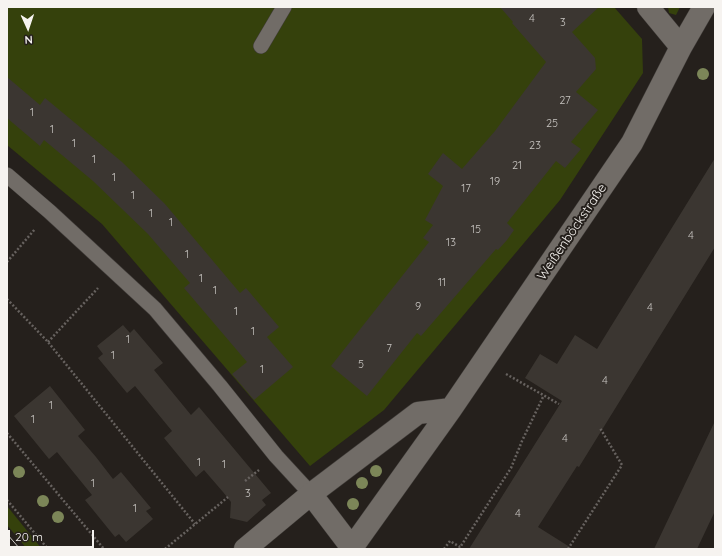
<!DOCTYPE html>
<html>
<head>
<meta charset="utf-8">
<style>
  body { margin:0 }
  #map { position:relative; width:722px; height:556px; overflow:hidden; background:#25201c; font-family:Quicksand,sans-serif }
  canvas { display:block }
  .frame { position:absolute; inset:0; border:8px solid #f6f3f0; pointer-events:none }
  .north { position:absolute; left:8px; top:8px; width:40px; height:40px; -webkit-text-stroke:3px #25201c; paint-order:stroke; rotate:177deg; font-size:11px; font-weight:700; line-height:16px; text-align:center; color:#f6f3f0 }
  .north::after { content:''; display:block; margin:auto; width:14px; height:18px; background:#f6f3f0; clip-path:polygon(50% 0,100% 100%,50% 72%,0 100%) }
  .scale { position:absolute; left:8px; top:530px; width:86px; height:18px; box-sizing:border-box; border:2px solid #f6f3f0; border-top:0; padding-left:5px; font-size:12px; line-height:14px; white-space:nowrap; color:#f6f3f0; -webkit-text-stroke:3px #25201c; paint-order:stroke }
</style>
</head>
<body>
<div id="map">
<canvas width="722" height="556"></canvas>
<div class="frame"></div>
<div class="north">N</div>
<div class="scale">20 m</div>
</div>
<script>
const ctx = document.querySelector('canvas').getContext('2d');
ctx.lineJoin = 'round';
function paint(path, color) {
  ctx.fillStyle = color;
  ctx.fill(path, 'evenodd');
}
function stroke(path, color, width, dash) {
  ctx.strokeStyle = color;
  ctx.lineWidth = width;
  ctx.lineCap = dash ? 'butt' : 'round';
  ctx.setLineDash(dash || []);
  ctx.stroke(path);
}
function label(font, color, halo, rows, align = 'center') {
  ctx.font = font + ' Quicksand,sans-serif';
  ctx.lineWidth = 4;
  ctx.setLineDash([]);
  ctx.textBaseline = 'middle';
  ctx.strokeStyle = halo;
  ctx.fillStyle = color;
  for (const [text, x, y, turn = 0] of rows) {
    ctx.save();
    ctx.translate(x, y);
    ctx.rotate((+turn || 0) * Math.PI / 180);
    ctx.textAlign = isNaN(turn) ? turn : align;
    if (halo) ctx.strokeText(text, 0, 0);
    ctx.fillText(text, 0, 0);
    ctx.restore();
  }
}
paint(new Path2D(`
  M 7,7 L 614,7 L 642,39 L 643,73 L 560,200 L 384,410 L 310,466 L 102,224 L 7,145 Z
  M 668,7 L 680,7 L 676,15 L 669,13 Z
  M 7,506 L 42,549 L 27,549 L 7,525 Z`), '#35410c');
paint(new Path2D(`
  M 500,7 L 599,7 L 572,32 L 595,58 L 596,69 L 576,92 L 598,110 L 571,142 L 581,149 L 565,168 L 556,161 L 507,223 L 514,230 L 507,240 L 498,250 L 496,249 L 421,336 L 417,333 L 367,396 L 331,366 L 429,242 L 423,238 L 433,225 L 425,220 L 443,186 L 428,174 L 443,153 L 462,169 L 495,131 L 546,62 L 512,23 L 513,22 Z
  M 7,77 L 40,105 L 45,98 L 122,162 L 165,204 L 240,293 L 246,288 L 279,327 L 267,337 L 293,367 L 254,400 L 232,374 L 247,362 L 184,288 L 190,283 L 148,234 L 93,181 L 44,140 L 40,146 L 7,118 Z
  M 715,158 L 715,247 L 579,467 L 577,466 L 538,527 L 573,549 L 469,549 L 562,401 L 525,378 L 540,354 L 557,364 L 575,335 L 597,349 Z
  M 123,325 L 130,333 L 134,329 L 163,363 L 154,370 L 191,415 L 199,407 L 271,493 L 262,500 L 266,505 L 247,522 L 230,518 L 231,502 L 223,492 L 204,470 L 196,477 L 164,438 L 172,431 L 135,386 L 127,393 L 98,358 L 103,354 L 97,346 Z
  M 50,386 L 85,430 L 78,436 L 96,457 L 113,479 L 121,472 L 151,508 L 146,511 L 153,519 L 126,542 L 119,534 L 115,537 L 85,500 L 92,495 L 57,452 L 49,459 L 14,416 Z
  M 715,421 L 715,511 L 697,549 L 654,549 Z`), '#3b3631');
const service = new Path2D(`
  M 261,46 L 284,7
  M 7,175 L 50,212 L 155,309 L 220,386 L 276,456 L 311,494`);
const minor = new Path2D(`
  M 648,7 L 681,47
  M 311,494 L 352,548
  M 245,549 L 311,494 L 418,413 L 451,409
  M 351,549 L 451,409 L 632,143 L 681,47 L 704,7`);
stroke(service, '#413d3a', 16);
stroke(minor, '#413d3a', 23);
stroke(new Path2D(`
  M 7,262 L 35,229
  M 7,299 L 48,342 L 195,524
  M 48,342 L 98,288
  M 506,374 L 559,404
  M 7,433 L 104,549
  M 245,481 L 259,470
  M 7,500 L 48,549
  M 165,549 L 228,497
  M 444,549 L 450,541 L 460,547
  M 459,549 L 511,468 L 522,441 L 543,397
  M 568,549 L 622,465 L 600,428`), '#67625f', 2.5, [2, 2]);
stroke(service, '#716c67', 15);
stroke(minor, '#716c67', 22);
stroke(new Path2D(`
  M 7,534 L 20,549`), '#cecbc8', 1);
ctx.fillStyle = '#7c8658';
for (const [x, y] of [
  [703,74],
  [376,471],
  [19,472],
  [362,483],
  [43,501],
  [353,504],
  [58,517]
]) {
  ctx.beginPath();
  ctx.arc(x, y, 6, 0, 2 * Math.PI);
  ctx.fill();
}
label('11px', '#c7c4c0', null, [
  ["4",532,19],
  ["3",563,23],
  ["27",565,101],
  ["1",32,113],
  ["25",552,124],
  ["1",52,130],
  ["1",74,144],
  ["23",535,146],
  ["1",94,160],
  ["21",517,166],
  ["1",114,178],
  ["19",495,182],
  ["17",466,189],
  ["1",133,196],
  ["1",151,214],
  ["1",171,223],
  ["15",476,230],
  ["4",691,236],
  ["13",451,243],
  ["1",187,255],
  ["1",201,279],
  ["11",442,283],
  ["1",215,291],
  ["9",418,307],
  ["4",650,308],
  ["1",236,312],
  ["1",253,332],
  ["1",128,340],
  ["7",389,349],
  ["1",113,356],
  ["5",361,365],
  ["1",262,370],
  ["4",605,381],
  ["1",51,406],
  ["1",33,420],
  ["4",565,439],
  ["1",199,463],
  ["1",224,465],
  ["1",93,484],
  ["3",248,494],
  ["1",135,509],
  ["4",518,514]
]);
label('13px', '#f6f3f0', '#25201c', [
  ["Weißenböckstraße",572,232,-56]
]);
</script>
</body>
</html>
